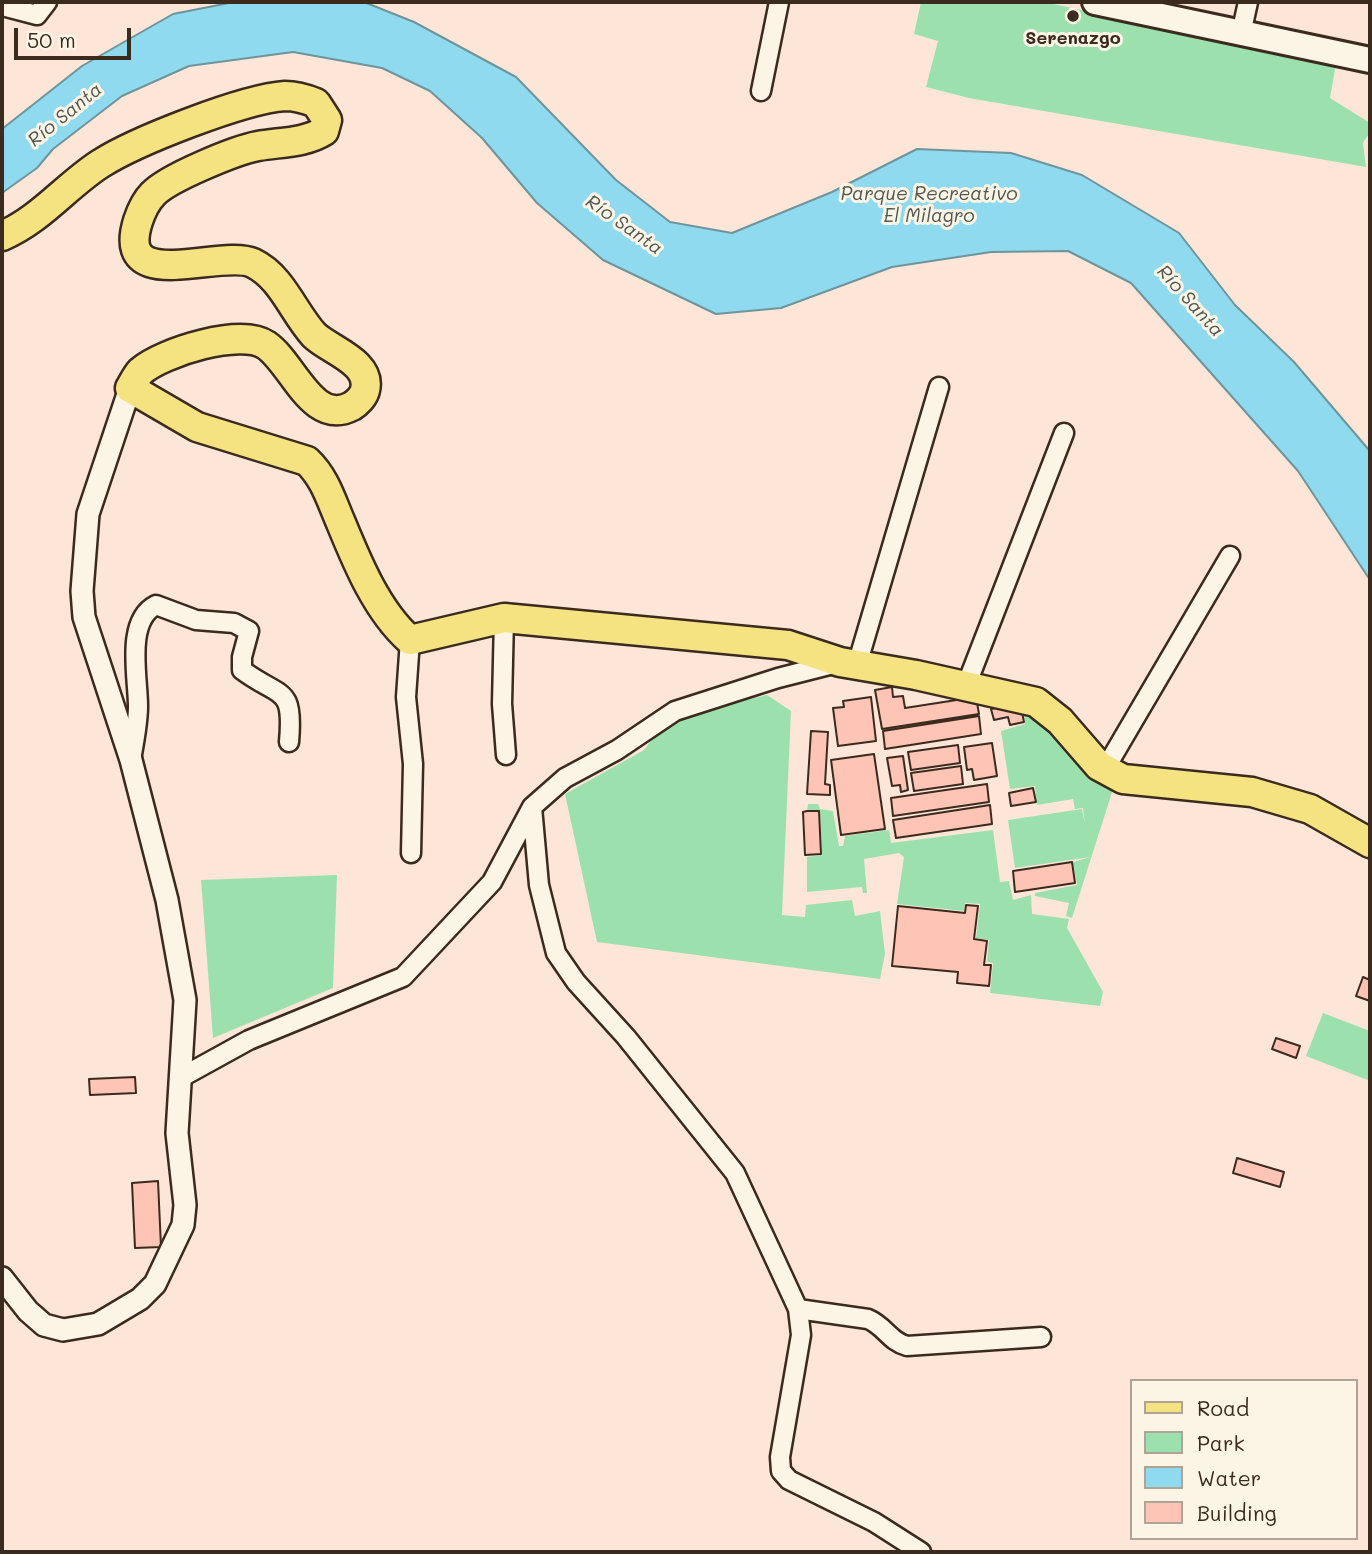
<!DOCTYPE html>
<html>
<head>
<meta charset="utf-8">
<style>
  body { margin:0 }
  #map { position:relative; width:1372px; height:1554px; overflow:hidden; background:#fde6d7; font-family:Mali,sans-serif }
  canvas { display:block }
  .frame { position:absolute; inset:0; border:4px solid #3b2a1e; pointer-events:none }
  .legend { position:absolute; left:1130px; top:1379px; width:228px; height:161px; box-sizing:border-box; background:#fcf5e5; border:2px solid #afa495; margin:0; padding:9px 12px; list-style:none; font-size:21px; color:#3b2a1e }
  .legend li { display:flex; align-items:center; gap:14px; height:35px }
  .legend b { width:35px; border:2px solid #afa495 }
  .scale { position:absolute; left:14px; top:28px; width:117px; height:32px; box-sizing:border-box; border:4px solid #3b2a1e; border-top:0; padding-left:9px; font-size:21px; line-height:24px; white-space:nowrap; color:#3b2a1e; -webkit-text-stroke:5px #fcf5e5; paint-order:stroke }
</style>
</head>
<body>
<div id="map">
<canvas width="1372" height="1554"></canvas>
<div class="frame"></div>
<ul class="legend">
<li><b style="height:9px;background:#f5e382"></b>Road</li>
<li><b style="height:19px;background:#9ce1ad"></b>Park</li>
<li><b style="height:19px;background:#90daf0"></b>Water</li>
<li><b style="height:19px;background:#fec4b5"></b>Building</li>
</ul>
<div class="scale">50 m</div>
</div>
<script>
const ctx = document.querySelector('canvas').getContext('2d');
ctx.lineJoin = 'round';
function paint(path, color) {
  ctx.fillStyle = color;
  ctx.fill(path, 'evenodd');
}
function stroke(path, color, width, dash) {
  ctx.strokeStyle = color;
  ctx.lineWidth = width;
  ctx.lineCap = dash ? 'butt' : 'round';
  ctx.setLineDash(dash || []);
  ctx.stroke(path);
}
function label(font, color, halo, rows, align = 'center') {
  ctx.font = font + ' Mali,sans-serif';
  ctx.lineWidth = 6;
  ctx.setLineDash([]);
  ctx.textBaseline = 'middle';
  ctx.strokeStyle = halo;
  ctx.fillStyle = color;
  for (const [text, x, y, turn = 0] of rows) {
    ctx.save();
    ctx.translate(x, y);
    ctx.rotate((+turn || 0) * Math.PI / 180);
    ctx.textAlign = isNaN(turn) ? turn : align;
    if (halo) ctx.strokeText(text, 0, 0);
    ctx.fillText(text, 0, 0);
    ctx.restore();
  }
}
paint(new Path2D(`
  M 921,2 L 1044,2 L 1336,64 L 1330,98 L 1370,123 L 1370,132 L 1363,143 L 1366,167 L 969,98 L 926,87 L 938,41 L 914,34 Z
  M 767,695 L 791,711 L 782,915 L 805,917 L 806,905 L 852,900 L 855,916 L 880,911 L 885,954 L 880,979 L 597,942 L 565,794 L 644,750 C 673,709 722,706 767,695 Z
  M 1023,704 L 1115,783 L 1072,918 L 1066,916 L 1069,903 L 1035,896 L 1035,893 L 1077,885 L 1073,862 L 1090,857 L 1015,868 L 1008,820 L 1082,809 L 1085,824 L 1083,808 L 1075,809 L 1073,799 L 1037,805 L 1035,786 L 1010,789 L 1001,731 L 1025,724 Z
  M 808,804 L 818,804 L 820,809 L 833,811 L 839,846 L 843,846 L 845,836 L 889,830 L 891,843 L 993,830 L 1000,882 L 1009,881 L 1013,900 L 1031,895 L 1032,914 L 1069,919 L 1067,928 L 1103,992 L 1100,1006 L 990,993 L 993,963 L 987,962 L 989,940 L 976,938 L 980,904 L 965,903 L 964,911 L 897,904 L 904,857 L 899,853 L 864,859 L 867,893 L 863,893 L 862,887 L 807,892 L 807,857 L 822,855 L 820,811 L 807,811 Z
  M 337,875 L 333,988 L 213,1038 L 201,880 Z
  M 1323,1013 L 1370,1031 L 1370,1081 L 1306,1056 Z`), '#9ce1ad');
const water = new Path2D(`
  M 234,2 L 364,2 L 414,22 L 516,77 L 616,180 L 670,222 L 732,233 L 832,192 L 917,149 L 1011,153 L 1082,175 L 1179,233 L 1235,305 L 1294,362 L 1369,450 L 1370,580 L 1298,471 L 1131,283 L 1068,251 L 991,252 L 892,267 L 781,308 L 716,314 L 603,260 L 537,203 L 482,138 L 430,91 L 382,68 L 293,52 L 189,66 L 122,96 L 53,149 L 37,168 L 2,193 L 2,129 L 82,66 L 173,14 Z`);
paint(water, '#90daf0');
stroke(water, '#6e949c', 2);
const building = new Path2D(`
  M 892,687 L 893,697 L 903,696 L 905,708 L 976,697 L 979,714 L 882,729 L 875,690 Z
  M 871,697 L 876,741 L 838,746 L 833,708 L 844,707 L 843,701 Z
  M 1020,703 L 1024,722 L 1010,725 L 1008,717 L 994,720 L 991,709 Z
  M 979,716 L 981,734 L 885,749 L 883,731 Z
  M 811,731 L 828,732 L 825,784 L 830,785 L 830,795 L 807,794 Z
  M 992,743 L 997,776 L 974,780 L 972,769 L 967,770 L 964,747 Z
  M 958,745 L 960,763 L 911,770 L 908,752 Z
  M 874,754 L 885,829 L 841,835 L 831,760 Z
  M 903,756 L 908,790 L 901,792 L 900,785 L 892,786 L 887,758 Z
  M 961,766 L 963,784 L 914,791 L 911,773 Z
  M 987,784 L 989,802 L 893,816 L 891,798 Z
  M 1033,788 L 1036,802 L 1011,806 L 1009,793 Z
  M 990,805 L 992,824 L 896,838 L 893,820 Z
  M 807,811 L 819,811 L 821,854 L 805,855 L 803,812 Z
  M 1072,862 L 1075,883 L 1015,892 L 1013,871 Z
  M 966,905 L 978,906 L 974,939 L 987,941 L 984,965 L 991,965 L 989,986 L 957,983 L 958,972 L 892,966 L 898,906 L 965,913 Z
  M 1363,977 L 1370,980 L 1370,1001 L 1356,996 Z
  M 1276,1038 L 1300,1046 L 1296,1058 L 1272,1049 Z
  M 135,1077 L 136,1093 L 90,1095 L 89,1079 Z
  M 1237,1158 L 1284,1172 L 1280,1187 L 1233,1173 Z
  M 158,1181 L 161,1247 L 135,1248 L 132,1183 Z`);
paint(building, '#fec4b5');
stroke(building, '#3b2a1e', 2);
const minor = new Path2D(`
  M 2,6 L 37,15 L 47,2
  M 1241,34 L 1248,2
  M 761,91 L 779,2
  M 504,618 L 502,704 L 506,755
  M 410,640 L 406,697 L 413,764 L 411,853
  M 857,665 L 939,387
  M 966,686 L 1064,433
  M 131,760 C 134,742 138,724 138,706 C 138,677 125,621 156,605 L 196,620 L 234,623 L 249,631 L 242,657 L 242,670 C 281,699 294,685 289,742
  M 1105,769 L 1230,556
  M 532,807 L 539,885 L 556,953 L 576,982 L 626,1037 L 735,1173 L 798,1309 L 801,1335 L 780,1457 L 781,1471 L 789,1480 L 874,1522 L 921,1552
  M 180,1078 L 249,1040 L 403,977 L 492,882 L 532,807 L 565,778 L 617,750 L 675,711 L 778,678 L 837,663
  M 798,1309 L 868,1319 C 885,1326 889,1341 907,1346 L 1041,1337`);
const tertiary = new Path2D(`
  M 2,1278 L 28,1311 L 44,1325 L 63,1330 L 98,1324 L 140,1299 L 155,1284 L 183,1225 L 185,1205 L 177,1133 L 185,1000 L 167,900 L 131,760 L 84,617 L 82,591 L 88,514 L 130,388`);
const secondary = new Path2D(`
  M 1095,2 L 1370,60`);
const primary = new Path2D(`
  M 2,236 C 40,220 66,186 100,164 C 136,141 243,99 285,96 C 296,96 306,99 316,103 L 327,120 L 324,131 C 305,143 281,142 258,146 C 236,150 168,178 153,194 C 146,201 141,212 138,221 C 114,297 221,248 253,263 C 282,277 293,312 314,335 C 329,350 372,362 365,390 C 364,396 357,403 352,406 C 312,427 293,363 266,345 C 241,328 163,352 141,371 C 137,375 133,383 130,388 L 197,427 L 307,461 C 325,478 331,500 341,523 C 357,562 377,611 410,640 L 504,618 L 788,645 L 840,662 L 916,675 L 1036,702 L 1060,721 L 1099,766 L 1123,779 L 1252,792 L 1310,809 L 1370,843`);
stroke(minor, '#3b2a1e', 23);
stroke(tertiary, '#3b2a1e', 26);
stroke(secondary, '#3b2a1e', 30);
stroke(primary, '#3b2a1e', 33);
stroke(minor, '#fcf5e5', 18);
stroke(tertiary, '#fcf5e5', 21);
stroke(secondary, '#fcf5e5', 24);
stroke(primary, '#f5e382', 28);
for (const [x, y, r, color] of [
  [1073,16,7,"#3b2a1e"]
]) {
  const dot = new Path2D();
  dot.arc(x, y, r, 0, 2 * Math.PI);
  ctx.fillStyle = color;
  ctx.fill(dot);
  stroke(dot, '#fcf5e5', 2.5);
}
label('bold 18px', '#3b2a1e', '#fcf5e5', [
  ["Serenazgo",1073,38]
]);
label('italic 19px', '#505652', '#fcf5e5', [
  ["Río Santa",65,115,-39],
  ["Parque Recreativo",929,194],
  ["El Milagro",929,216],
  ["Río Santa",624,225,35],
  ["Río Santa",1190,301,48]
]);
</script>
</body>
</html>
